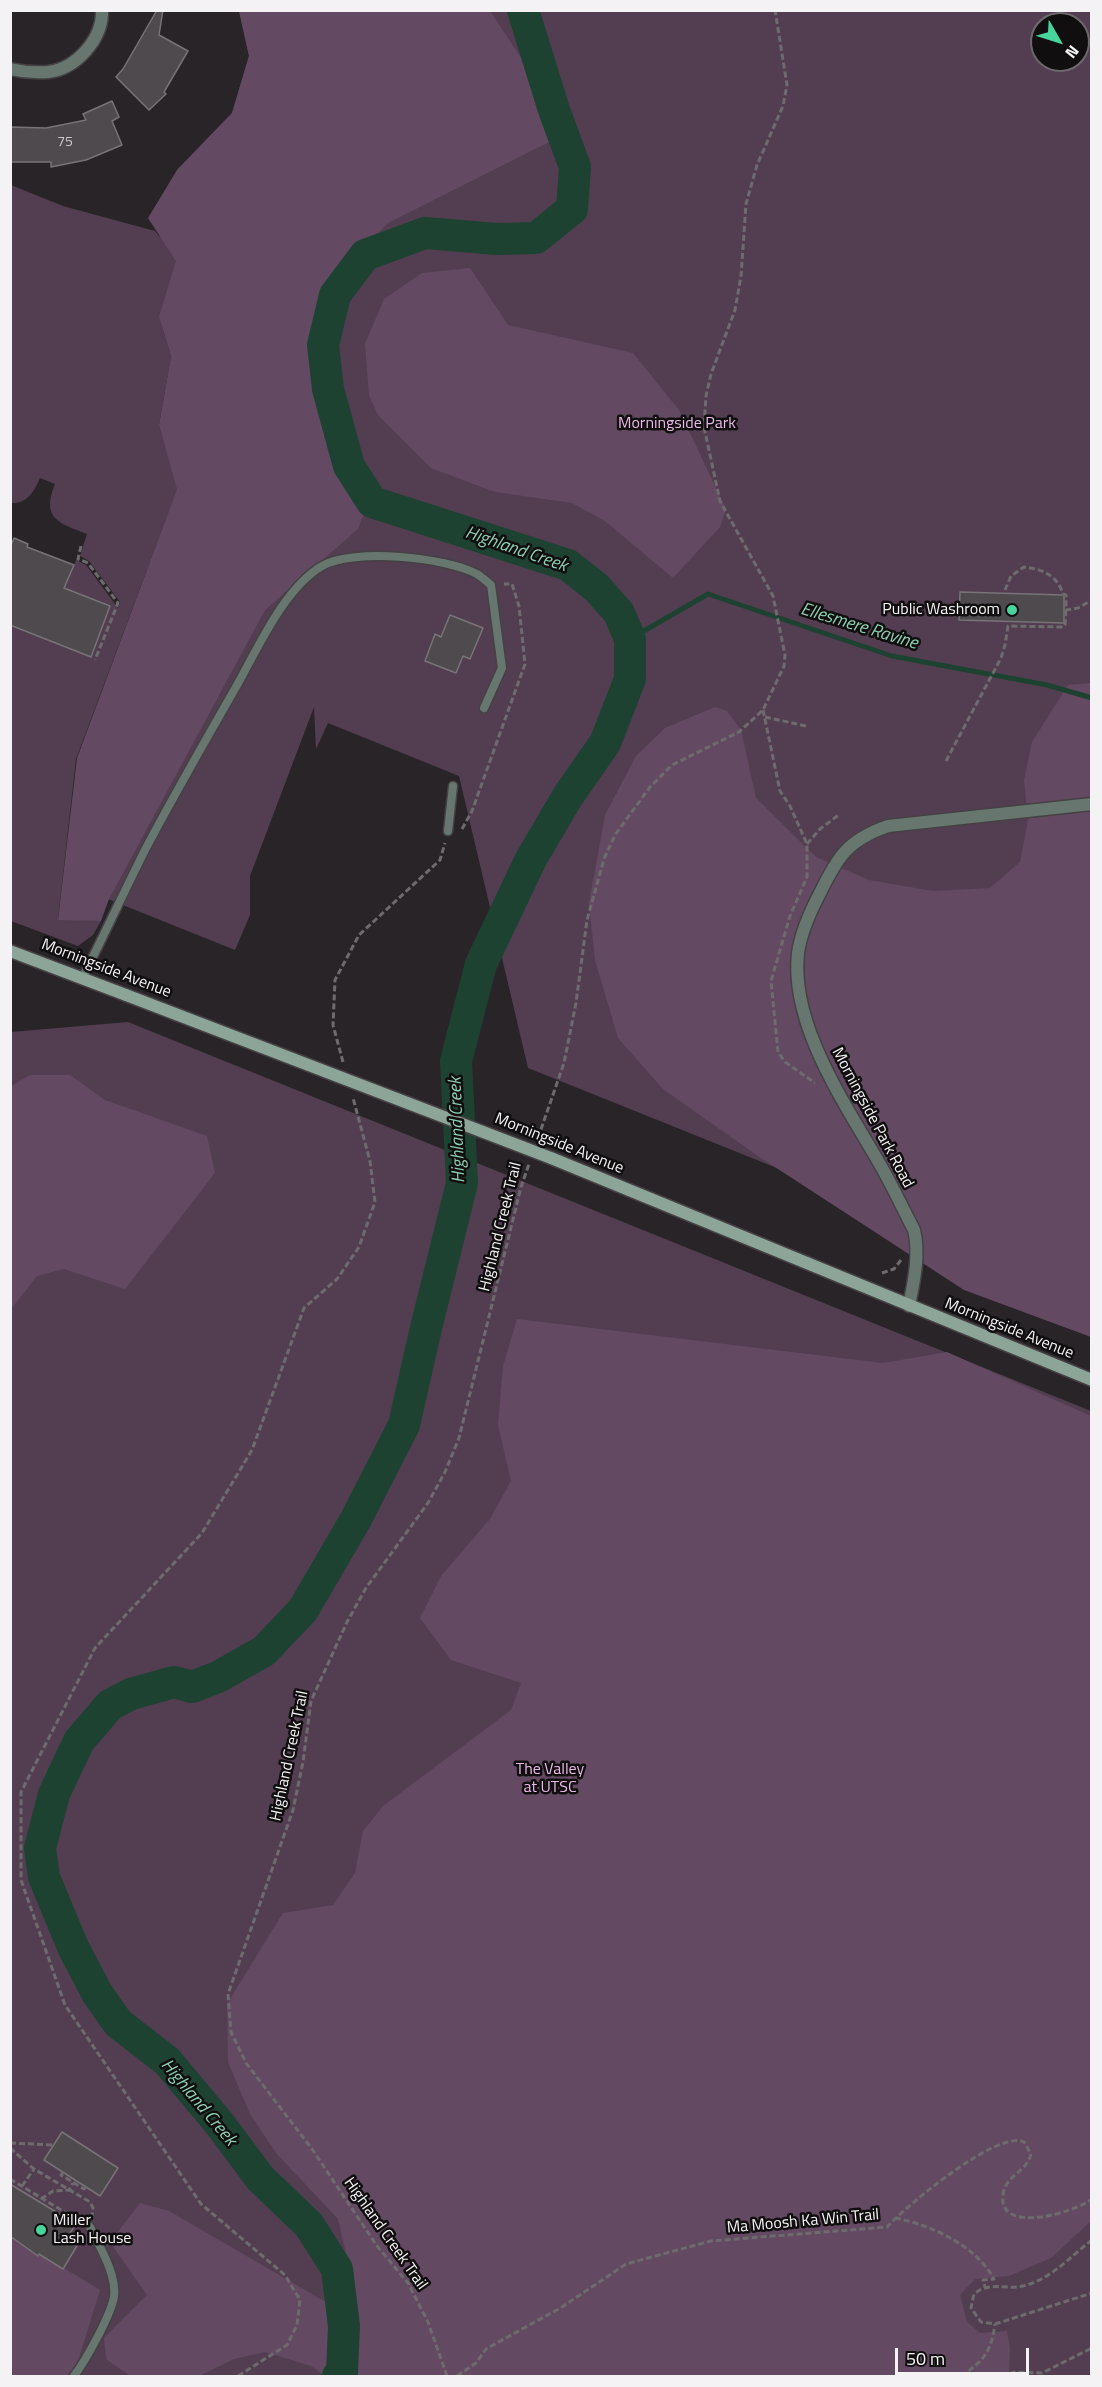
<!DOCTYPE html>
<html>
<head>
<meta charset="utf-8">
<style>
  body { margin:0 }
  #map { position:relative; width:1102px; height:2387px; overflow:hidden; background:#282427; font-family:"Titillium Web",sans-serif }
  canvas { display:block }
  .frame { position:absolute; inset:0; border:12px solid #f5f2f5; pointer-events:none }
  .north { position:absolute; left:1030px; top:12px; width:60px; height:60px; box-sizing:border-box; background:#100e0f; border:2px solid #6c696b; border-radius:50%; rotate:129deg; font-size:16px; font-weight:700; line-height:24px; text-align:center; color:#f5f2f5 }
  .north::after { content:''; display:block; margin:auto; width:21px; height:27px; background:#48d49d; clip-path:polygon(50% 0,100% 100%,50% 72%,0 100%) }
  .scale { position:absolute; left:895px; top:2348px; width:134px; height:27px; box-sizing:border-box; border:3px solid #f5f2f5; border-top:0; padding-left:8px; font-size:18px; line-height:21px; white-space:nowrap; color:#f5f2f5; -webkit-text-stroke:4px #100e0f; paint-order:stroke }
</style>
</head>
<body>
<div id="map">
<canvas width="1102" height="2387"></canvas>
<div class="frame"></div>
<div class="north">N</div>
<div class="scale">50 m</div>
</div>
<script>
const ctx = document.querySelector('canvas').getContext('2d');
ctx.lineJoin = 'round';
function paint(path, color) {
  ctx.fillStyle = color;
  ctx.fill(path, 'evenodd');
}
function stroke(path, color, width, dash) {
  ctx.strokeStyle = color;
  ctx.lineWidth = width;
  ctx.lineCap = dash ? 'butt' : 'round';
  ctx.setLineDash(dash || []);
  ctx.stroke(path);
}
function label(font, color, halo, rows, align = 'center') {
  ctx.font = font + ' "Titillium Web",sans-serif';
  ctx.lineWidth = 5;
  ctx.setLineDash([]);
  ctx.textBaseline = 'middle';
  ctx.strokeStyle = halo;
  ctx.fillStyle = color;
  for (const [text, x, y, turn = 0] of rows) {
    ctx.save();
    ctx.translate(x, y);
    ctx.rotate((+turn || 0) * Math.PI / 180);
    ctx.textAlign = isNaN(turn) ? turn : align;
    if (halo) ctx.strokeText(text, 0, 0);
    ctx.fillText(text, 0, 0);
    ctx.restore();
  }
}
paint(new Path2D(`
  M 239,11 L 1091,11 L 1091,1309 L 824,1187 L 528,1068 L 459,776 L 328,723 L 316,749 L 314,707 L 250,876 L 250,915 L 235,950 L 83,889 L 172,592 L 192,367 L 160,320 L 171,356 L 159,425 L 178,487 L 76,759 L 58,919 L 101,921 L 93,935 L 78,946 L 11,921 L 11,625 L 91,656 L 110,606 L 64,588 L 76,560 L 86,565 L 118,608 L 120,602 L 89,561 L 80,556 L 87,534 C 58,523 41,518 55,484 L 40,478 C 34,492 27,504 11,503 L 11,185 L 63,206 L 155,231 L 160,237 L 177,170 L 232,113 L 249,56 ZM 1042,24 L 1078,24 L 1078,60 L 1042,60 Z
  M 128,1022 L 1091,1411 L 1091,2376 L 11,2376 L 11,1032 Z`), '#533e51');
paint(new Path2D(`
  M 239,11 L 490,11 L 561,118 L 553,140 L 388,223 L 343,269 L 320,348 L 365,510 L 358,529 L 265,610 L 109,899 L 101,921 L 58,920 L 77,758 L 177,489 L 159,425 L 171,356 L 159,317 L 176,261 L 148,218 L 177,170 L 232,113 L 249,56 Z
  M 470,268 L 508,325 L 633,353 L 679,410 L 726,509 L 720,527 L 673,578 L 605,521 L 572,503 L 495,492 L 431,468 L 378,415 L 369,395 L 365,344 L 384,299 L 422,273 Z
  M 1091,683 L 1091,1337 L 964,1290 L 758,1156 L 663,1089 L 618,1038 L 595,960 L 589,903 L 605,815 L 636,756 L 665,728 L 715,707 L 727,711 L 741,730 L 756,798 L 816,857 L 869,880 L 933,891 L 990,888 L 1020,862 L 1028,820 L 1024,780 L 1032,742 L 1068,685 Z
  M 30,1075 L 70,1075 L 105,1100 L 207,1136 L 215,1173 L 125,1289 L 64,1269 L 37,1276 L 11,1309 L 11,1086 Z
  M 517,1319 L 883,1363 L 947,1352 L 1091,1416 L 1091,2221 L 1051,2258 L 1009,2276 L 975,2279 L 960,2295 L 967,2322 L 980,2333 L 1007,2331 L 1010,2348 L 1009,2376 L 325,2376 L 311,2366 L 265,2352 L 234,2359 L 199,2376 L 130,2376 L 106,2359 L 104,2338 L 147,2295 L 110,2242 L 140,2203 L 169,2211 L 324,2301 L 354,2288 L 338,2219 L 276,2153 L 250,2114 L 228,2062 L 227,2004 L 283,1913 L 333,1905 L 355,1873 L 363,1831 L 383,1806 L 511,1710 L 521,1683 L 451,1660 L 420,1618 L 441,1576 L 490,1519 L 511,1481 L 498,1425 L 503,1366 Z
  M 11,2236 L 100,2290 L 78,2361 L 67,2376 L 11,2376 Z`), '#634a62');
stroke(new Path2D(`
  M 630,639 L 708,594 L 892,656 L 1047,685 L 1092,698`), '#1e4232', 5);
stroke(new Path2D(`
  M 338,2376 L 342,2372 L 344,2326 L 337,2269 L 309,2225 L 260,2178 L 219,2123 L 167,2061 L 118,2023 L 97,1993 L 73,1947 L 44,1877 L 40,1848 L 54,1794 L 79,1741 L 110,1705 L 131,1694 L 174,1682 L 192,1687 L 218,1677 L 264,1651 L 303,1610 L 356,1519 L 404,1425 L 426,1328 L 462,1183 L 456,1061 L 481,964 L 531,859 L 568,796 L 605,743 L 630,679 L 630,639 L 619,613 L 597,588 L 568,565 L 372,502 L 349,466 L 328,389 L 323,345 L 335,295 L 365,255 L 425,233 L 497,239 L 536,238 L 572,209 L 575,167 L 554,110 L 523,10`), '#1e4232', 32);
const building = new Path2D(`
  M 157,10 L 163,10 L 159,35 L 188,51 L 164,92 L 166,94 L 149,110 L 116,77 L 123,69 Z
  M 112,101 L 119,117 L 112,121 L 122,145 L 86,160 L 51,167 L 51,162 L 10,162 L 10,127 L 46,128 L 86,120 L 83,114 Z
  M 14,538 L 28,544 L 27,547 L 74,565 L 64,588 L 110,606 L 91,657 L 10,625 L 10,548 Z
  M 960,592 L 1064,595 L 1064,623 L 959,620 Z
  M 450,615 L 483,628 L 470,659 L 463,656 L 456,673 L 425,661 L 435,634 L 441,637 Z
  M 62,2132 L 118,2168 L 100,2196 L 44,2160 Z
  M 10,2184 L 76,2224 L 67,2238 L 78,2244 L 63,2269 L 39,2254 L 38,2256 L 10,2236 Z`);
paint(building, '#4f4a4e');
stroke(building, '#777377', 1.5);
const service = new Path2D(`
  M 448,831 L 453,786
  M 83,977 C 104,935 124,892 145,850 C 174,795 205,741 236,687 C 257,650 284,588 322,566 C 353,548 446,557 477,574 C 482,577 487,582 491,585 L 502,668 L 484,708
  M 74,2376 C 86,2360 110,2317 114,2297 C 117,2274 99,2246 90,2227`);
const minor = new Path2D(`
  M 10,69 C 23,72 35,73 48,72 C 76,69 103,39 102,10
  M 909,1306 C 914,1281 920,1254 914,1230 C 902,1207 891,1183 878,1161 C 844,1102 790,1024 798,953 C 801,932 810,912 820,893 C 838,856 848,840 888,826 L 1092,804`);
const secondary = new Path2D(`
  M 10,951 L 126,995
  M 551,1158 L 1092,1380`);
stroke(service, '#454144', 11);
stroke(minor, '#454144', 15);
stroke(secondary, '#454144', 15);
stroke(new Path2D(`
  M 81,546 L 78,559 L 88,563 L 118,603 L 95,660
  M 1005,590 L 1011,576 L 1024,567 C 1042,569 1057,575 1063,594 L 1066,595 L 1066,610 L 1078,608 L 1092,600
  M 763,710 L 780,791 L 790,806 L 807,844 L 807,877 L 790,916 L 771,981 L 778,1052 L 785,1062 L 815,1083
  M 765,717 L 806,726
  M 946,761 L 1001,658 L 1005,645 L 1008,626 L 1061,627 L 1065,625 L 1066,610
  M 462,829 L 472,811 L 525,664 L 519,606 L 512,584 L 504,584
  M 807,844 L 820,829 L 840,814
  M 343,1062 L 333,1025 L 335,980 L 359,935 L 440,860 L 445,843
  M 538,1138 L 564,1063 L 576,1003 L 587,920 L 604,859 L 615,835 L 650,787 L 672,765 L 739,732 L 763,710 L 784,666 L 785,655 L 773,596 L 720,501 L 704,427 L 706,396 L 711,374 L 735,310 L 741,276 L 746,204 L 757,165 L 783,106 L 787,85 L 775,10
  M 882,1273 L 894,1269 L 901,1260
  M 10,2143 L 54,2145
  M 10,2148 L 34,2169 L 90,2202 L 93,2208 L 92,2216
  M 63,2172 L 61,2175 L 84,2189 L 86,2187
  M 10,2179 L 81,2222
  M 22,2186 L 34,2169
  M 41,2199 L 53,2191 L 69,2190 L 73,2183
  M 895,2218 C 932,2225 976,2246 994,2279 L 983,2280 L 985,2287
  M 1092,2240 C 1071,2256 1050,2280 1023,2286 C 1004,2290 990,2281 974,2294 L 971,2308 L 981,2322 L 995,2324 L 1092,2293
  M 238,2376 L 287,2345 L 297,2325 L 300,2300 L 285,2275 L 201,2204 L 65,2005 L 21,1880 L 21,1792 L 95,1648 L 202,1533 L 252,1450 L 304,1308 L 337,1279 L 359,1247 L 375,1202 L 370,1161 L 353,1098
  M 447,2376 L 428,2322 L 408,2283 L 377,2246 L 312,2149 L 246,2063 L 231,2032 L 228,1994 L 293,1810 L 303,1762 L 311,1701 L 347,1622 L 366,1588 L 428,1503 L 445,1472 L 459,1438 L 521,1187 L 529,1164
  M 457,2376 L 476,2363 L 486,2349 L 562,2307 L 626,2264 L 711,2241 L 887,2227 C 905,2207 998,2129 1024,2142 L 1031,2154 C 1027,2172 1006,2175 1003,2194 C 997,2236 1076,2212 1092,2199
  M 961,2376 C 984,2361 991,2352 995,2324
  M 1001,2376 L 1015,2372 L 1042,2373 L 1092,2348`), '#6e6b6e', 3, [6, 3]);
stroke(service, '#67776f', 8);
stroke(minor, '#67776f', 12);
stroke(secondary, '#8ca598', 12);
const secondaryBridge = new Path2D(`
  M 126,995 L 551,1158`);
stroke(secondaryBridge, '#454144', 15, []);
stroke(secondaryBridge, '#8ca598', 12);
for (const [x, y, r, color] of [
  [1012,610,6,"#48d49d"],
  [41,2230,6,"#48d49d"]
]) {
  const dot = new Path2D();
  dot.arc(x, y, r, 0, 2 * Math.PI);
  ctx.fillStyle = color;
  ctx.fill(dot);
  stroke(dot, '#100e0f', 2);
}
label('14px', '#ccc8cb', null, [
  ["75",65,143]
]);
label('16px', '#e8b8e5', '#100e0f', [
  ["Morningside Park",677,424],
  ["The Valley",550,1770],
  ["at UTSC",550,1788]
]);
label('16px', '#f5f2f5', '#100e0f', [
  ["Public Washroom",1000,610],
  ["Miller",53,2221,"left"],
  ["Lash House",53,2239,"left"]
], 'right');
label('16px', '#f5f2f5', '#100e0f', [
  ["Morningside Avenue",106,969,21],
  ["Morningside Park Road",872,1118,62],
  ["Morningside Avenue",559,1144,22],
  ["Highland Creek Trail",501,1227,-76],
  ["Morningside Avenue",1009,1329,22],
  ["Highland Creek Trail",290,1756,-78],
  ["Ma Moosh Ka Win Trail",803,2222,-5],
  ["Highland Creek Trail",385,2234,55]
]);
label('italic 18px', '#8dcfb0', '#100e0f', [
  ["Highland Creek",516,550,19],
  ["Ellesmere Ravine",859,627,17],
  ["Highland Creek",458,1130,-92],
  ["Highland Creek",198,2103,50]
]);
</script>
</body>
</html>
